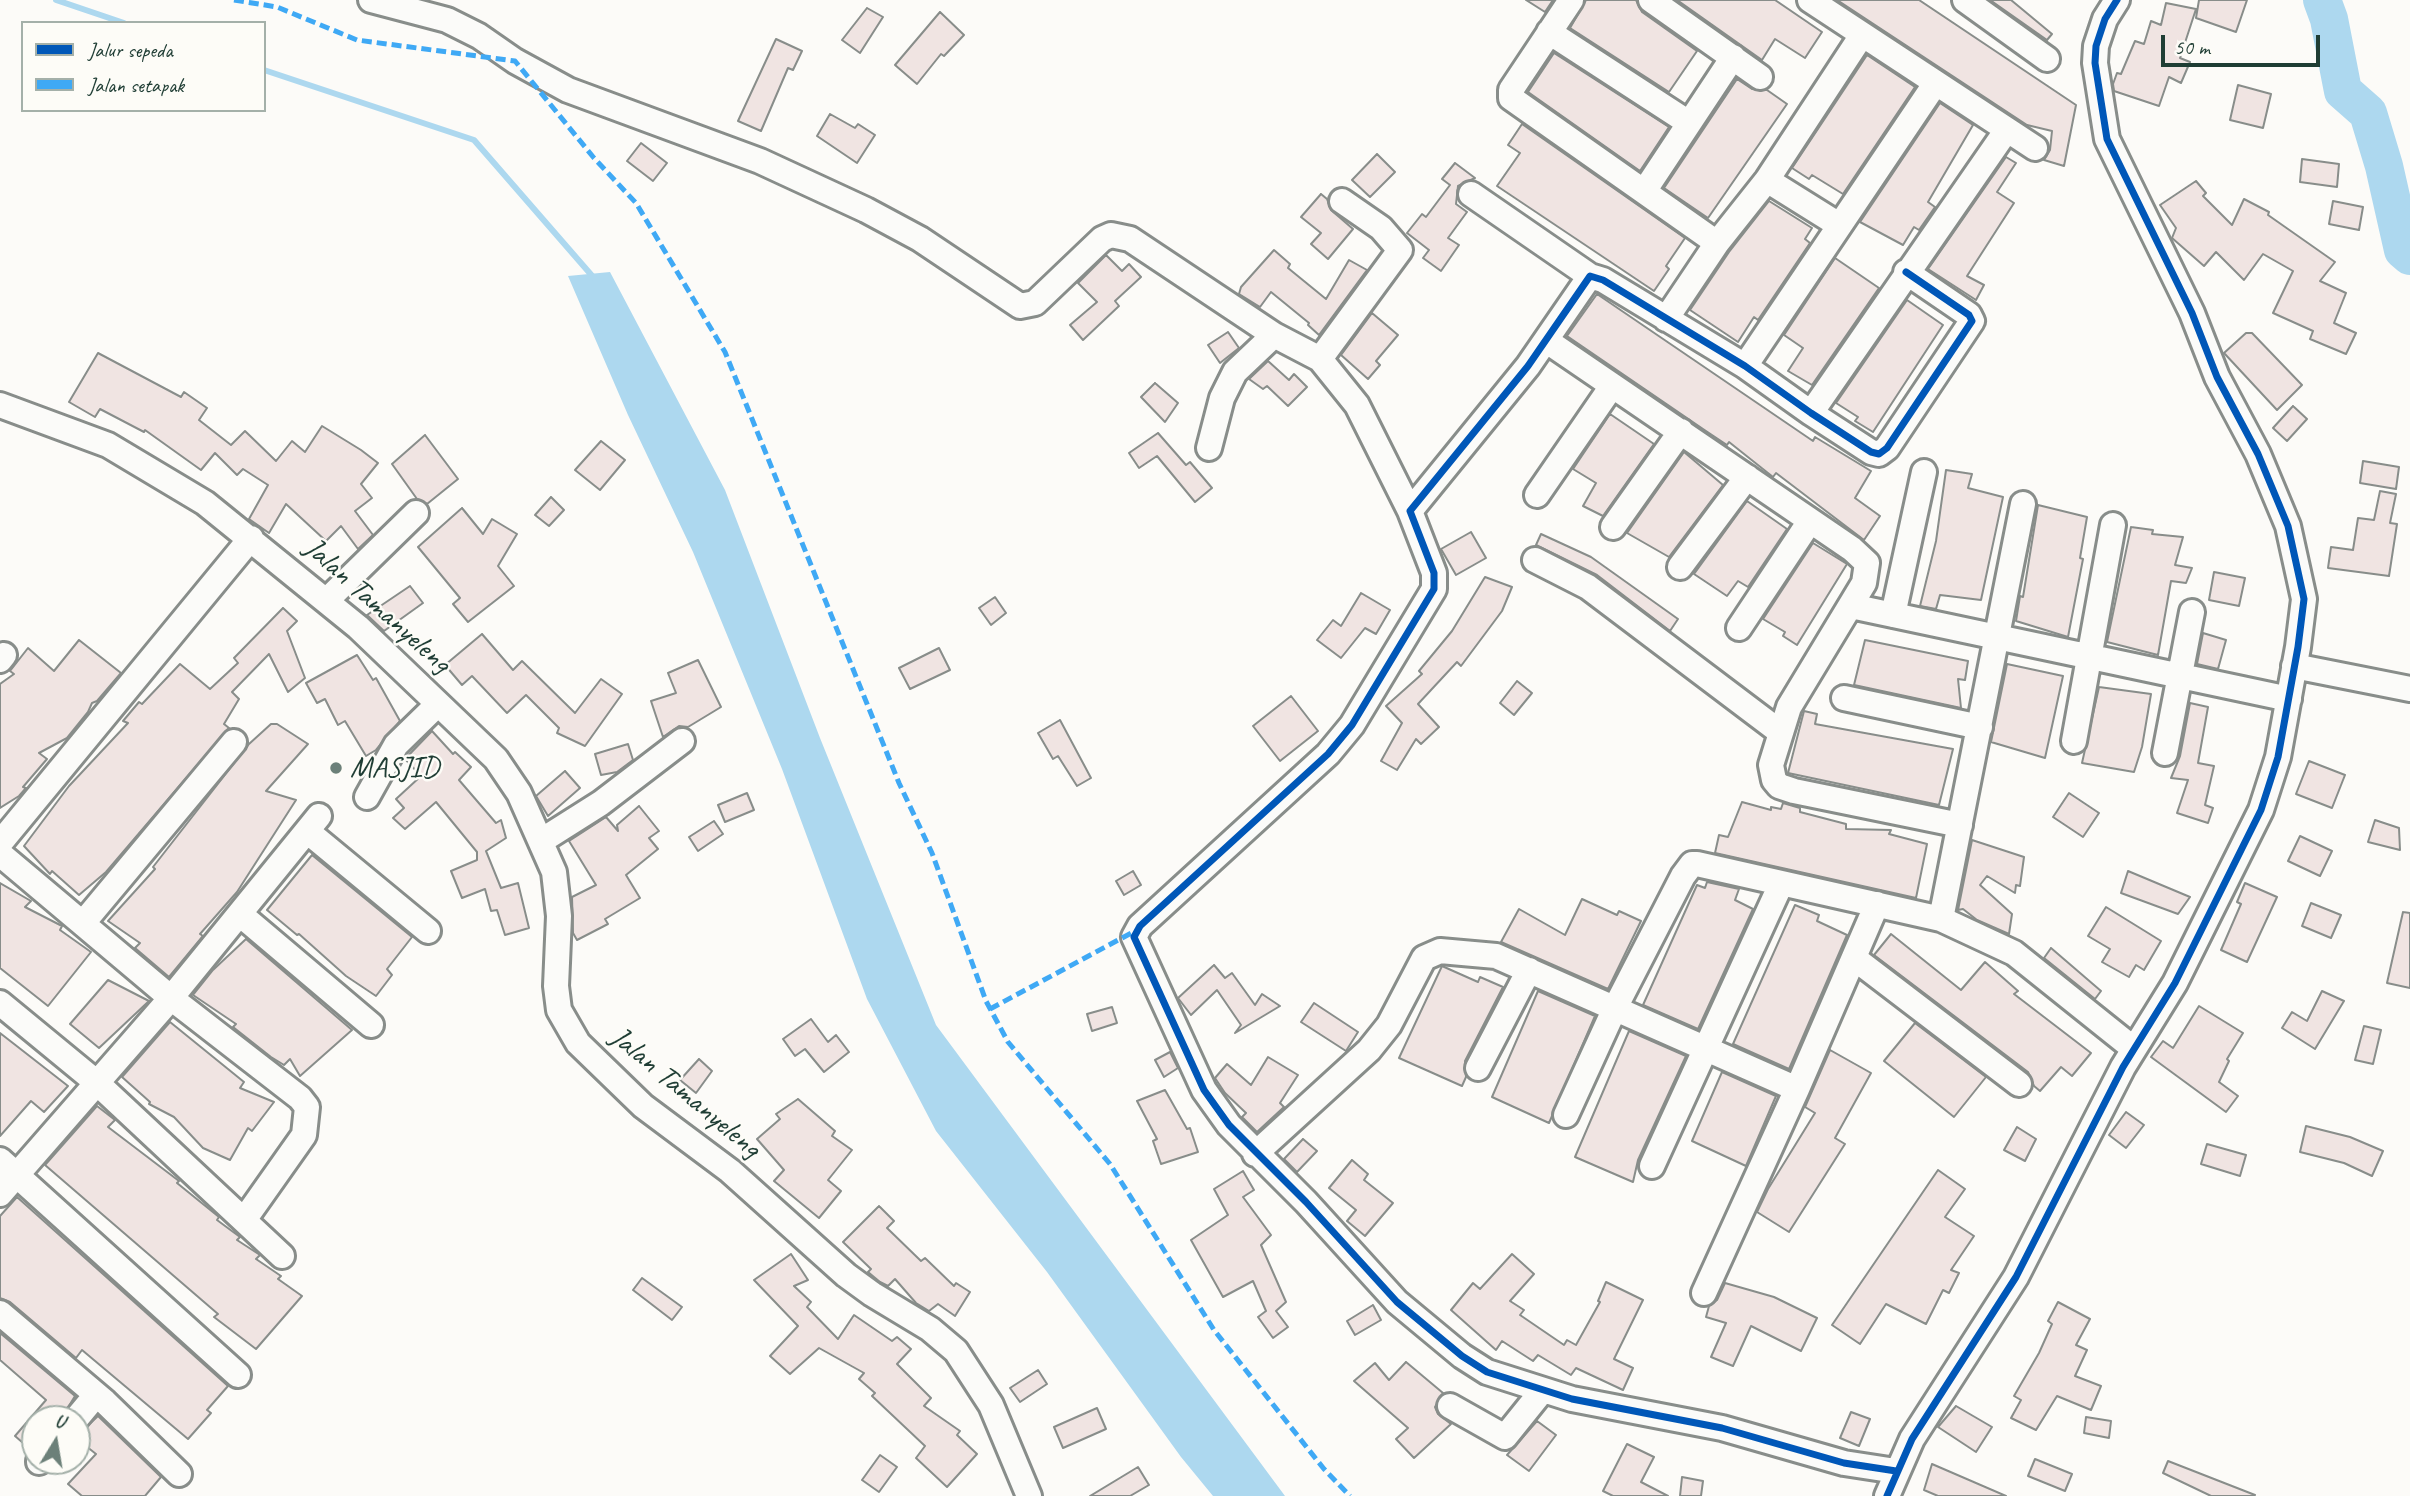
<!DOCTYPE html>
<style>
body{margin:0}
#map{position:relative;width:2410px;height:1496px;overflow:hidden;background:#fcfbf8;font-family:Caveat,sans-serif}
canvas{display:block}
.legend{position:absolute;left:21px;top:21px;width:245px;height:91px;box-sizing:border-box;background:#fdfcf7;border:2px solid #a4b0a9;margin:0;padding:9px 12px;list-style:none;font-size:21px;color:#1f3d34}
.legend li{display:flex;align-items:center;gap:14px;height:35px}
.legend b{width:35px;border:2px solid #a4b0a9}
.north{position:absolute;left:21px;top:1405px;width:70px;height:70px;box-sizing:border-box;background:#fdfcf7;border:2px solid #a4b0a9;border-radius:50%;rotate:11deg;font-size:19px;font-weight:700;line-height:28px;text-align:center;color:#1f3d34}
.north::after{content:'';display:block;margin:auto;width:24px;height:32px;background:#6c8079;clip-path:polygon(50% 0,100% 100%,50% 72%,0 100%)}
.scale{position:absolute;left:2161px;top:35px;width:159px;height:32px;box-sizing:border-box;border:4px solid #1f3d34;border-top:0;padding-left:9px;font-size:21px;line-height:24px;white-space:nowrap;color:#1f3d34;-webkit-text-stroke:5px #fdfcf7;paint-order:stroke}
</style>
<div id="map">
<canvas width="2410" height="1496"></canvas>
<ul class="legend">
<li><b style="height:9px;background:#0057b8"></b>Jalur sepeda</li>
<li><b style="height:9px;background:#3fa9f5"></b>Jalan setapak</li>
</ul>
<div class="north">U</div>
<div class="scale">50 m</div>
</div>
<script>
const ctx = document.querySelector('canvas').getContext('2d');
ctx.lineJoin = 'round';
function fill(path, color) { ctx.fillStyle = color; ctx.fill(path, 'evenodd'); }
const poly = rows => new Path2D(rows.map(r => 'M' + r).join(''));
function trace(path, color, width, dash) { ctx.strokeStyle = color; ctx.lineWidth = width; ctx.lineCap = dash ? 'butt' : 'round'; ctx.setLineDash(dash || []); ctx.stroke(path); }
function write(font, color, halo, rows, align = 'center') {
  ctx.font = font + ' Caveat,sans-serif'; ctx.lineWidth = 5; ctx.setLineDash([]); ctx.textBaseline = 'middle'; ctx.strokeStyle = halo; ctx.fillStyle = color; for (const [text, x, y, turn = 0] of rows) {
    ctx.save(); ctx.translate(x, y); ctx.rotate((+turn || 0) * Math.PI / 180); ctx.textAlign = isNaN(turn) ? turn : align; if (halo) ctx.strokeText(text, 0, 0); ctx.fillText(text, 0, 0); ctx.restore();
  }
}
fill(poly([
 [610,272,725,490,820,738,936,1025,1285,1496,1213,1496,1181,1457,1047,1272,936,1131,867,999,782,769,693,552,628,415,568,276]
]), '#add8ef');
trace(poly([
 [56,0,124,23],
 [264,70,474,140,594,278]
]), '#add8ef', 6);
trace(poly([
 [2322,0,2329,19,2343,91,2368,113,2384,166,2403,250,2410,256]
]), '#add8ef', 38);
const building = poly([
 [1526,0,1553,0,1545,12,1526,0],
 [1586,0,1636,0,1642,12,1697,51,1669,92,1570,28,1586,0],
 [1677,0,1775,0,1822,32,1805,58,1775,39,1762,60,1677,0],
 [1837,0,1919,0,2076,105,2064,166,2044,160,2050,150,2052,131,2027,125,1837,0],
 [1990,0,2011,0,2052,34,2047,40,1990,0],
 [2199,0,2247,0,2236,32,2196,18,2199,0],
 [2166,3,2196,9,2180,58,2190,62,2181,83,2169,77,2159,106,2114,91,2113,84,2117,73,2121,74,2135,41,2144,44,2151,21,2161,25,2166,3],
 [867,8,883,17,860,53,842,40,867,8],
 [940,12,964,35,944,56,941,54,917,84,895,65,940,12],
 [776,39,802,51,793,70,788,68,761,131,738,121,776,39],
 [1554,53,1669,127,1640,171,1528,92,1554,53],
 [1867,55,1915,87,1843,194,1812,175,1809,179,1792,168,1867,55],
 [1737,79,1752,89,1767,90,1787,104,1708,218,1664,188,1737,79],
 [2238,85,2271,94,2263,128,2230,120,2238,85],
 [1940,103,1973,125,1928,202,1935,207,1919,230,1914,227,1903,245,1860,222,1940,103],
 [830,114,855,128,858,124,875,135,857,163,817,136,830,114],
 [1522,124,1685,238,1666,266,1669,269,1654,291,1497,186,1520,153,1508,145,1522,124],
 [641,143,667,163,653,181,627,161,641,143],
 [1377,154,1395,172,1370,197,1352,180,1377,154],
 [2006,157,2016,163,1997,192,2014,203,1967,276,1984,285,1976,300,1928,269,2006,157],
 [2302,159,2339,164,2337,187,2300,182,2302,159],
 [1455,163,1475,178,1458,186,1456,204,1467,212,1448,238,1459,245,1441,271,1423,258,1429,250,1407,233,1422,214,1426,217,1450,185,1442,179,1455,163],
 [2196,181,2206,193,2203,196,2232,225,2244,199,2269,212,2268,215,2335,262,2320,281,2346,293,2334,323,2356,333,2346,354,2310,339,2313,331,2273,313,2293,271,2263,254,2244,280,2216,252,2204,266,2172,238,2176,228,2160,205,2196,181],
 [1321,194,1327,199,1331,210,1353,229,1328,259,1311,244,1321,233,1301,217,1321,194],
 [1769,201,1812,228,1805,239,1810,243,1758,320,1754,317,1738,342,1690,310,1729,252,1769,201],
 [2333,201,2363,207,2359,230,2329,224,2333,201],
 [1274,250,1290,264,1288,268,1326,299,1349,260,1367,270,1319,335,1308,325,1309,323,1271,292,1260,307,1239,294,1241,287,1274,250],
 [1106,255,1122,271,1129,264,1141,277,1115,301,1119,306,1083,340,1070,325,1097,302,1078,283,1106,255],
 [1835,258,1879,288,1812,385,1788,371,1803,348,1784,335,1835,258],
 [1597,294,1813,441,1815,437,1871,471,1855,498,1880,516,1864,540,1776,473,1773,477,1729,442,1727,445,1706,431,1567,336,1597,294],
 [1907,300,1943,325,1873,432,1855,421,1858,417,1836,403,1907,300],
 [1372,313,1398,335,1376,361,1380,365,1368,379,1341,355,1372,313],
 [1228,332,1239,348,1220,363,1208,345,1228,332],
 [2246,333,2252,333,2302,385,2277,410,2224,353,2246,333],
 [98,353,181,397,184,392,207,408,199,420,231,445,245,431,276,461,292,441,305,452,322,426,361,450,378,463,361,484,372,498,355,511,373,535,358,549,341,526,326,541,286,504,269,533,249,519,268,485,243,469,237,475,215,453,201,470,145,430,144,432,100,409,95,417,69,402,98,353],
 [1268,361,1289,380,1294,374,1307,387,1288,406,1267,386,1263,389,1249,379,1268,361],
 [1155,383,1178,403,1165,422,1141,397,1155,383],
 [2293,406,2307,419,2287,441,2273,428,2293,406],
 [1610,414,1654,444,1603,516,1583,506,1596,483,1573,469,1610,414],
 [1158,433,1186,465,1190,462,1212,488,1195,502,1157,456,1139,468,1129,453,1158,433],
 [425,435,458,479,427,504,417,499,392,464,425,435],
 [601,441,625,460,600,490,575,470,601,441],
 [1684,452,1723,485,1669,557,1627,533,1684,452],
 [2363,461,2399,467,2396,489,2360,483,2363,461],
 [1946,470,1972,474,1968,488,2003,497,1981,600,1940,595,1936,609,1920,606,1936,541,1946,470],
 [2380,491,2396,494,2390,523,2397,524,2389,576,2328,568,2331,547,2353,550,2358,518,2374,520,2380,491],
 [551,497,564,510,549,526,535,515,551,497],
 [1747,501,1787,529,1748,587,1738,581,1727,596,1694,574,1747,501],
 [2038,505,2087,517,2080,558,2083,559,2068,637,2016,621,2020,596,2023,597,2038,505],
 [462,508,483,534,492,519,517,534,498,566,514,586,468,622,453,604,460,598,418,547,462,508],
 [2131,527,2153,530,2152,534,2183,537,2175,565,2192,568,2186,583,2171,581,2158,655,2107,642,2131,527],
 [1471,532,1486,558,1456,575,1441,549,1471,532],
 [1541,534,1591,557,1678,619,1670,631,1597,575,1536,545,1541,534],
 [1813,543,1847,564,1797,645,1783,636,1785,632,1763,619,1813,543],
 [2214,572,2245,578,2239,606,2209,600,2214,572],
 [1485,577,1512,587,1502,611,1461,666,1457,662,1418,704,1439,727,1421,744,1416,739,1397,770,1381,761,1402,723,1386,706,1422,674,1419,671,1452,631,1485,577],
 [410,586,423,603,384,631,367,615,410,586],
 [1361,593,1390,610,1376,634,1365,628,1341,658,1317,640,1333,620,1341,626,1361,593],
 [995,597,1006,613,991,625,979,608,995,597],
 [283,608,297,621,287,631,305,678,288,692,269,654,232,692,239,699,224,724,229,728,106,872,79,895,52,871,50,874,24,846,69,786,128,723,123,721,139,702,142,704,180,664,210,689,238,663,234,658,283,608],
 [2203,633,2226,640,2218,669,2197,664,2203,633],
 [482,634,513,670,522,661,575,713,601,679,622,694,585,746,557,733,559,728,526,695,507,713,472,676,462,685,445,665,482,634],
 [79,640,121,673,97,701,92,703,88,712,67,738,39,753,47,759,23,787,26,788,19,796,0,808,0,684,14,674,10,671,28,648,54,671,79,640],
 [1865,640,1968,661,1965,680,1958,679,1961,708,1854,685,1865,640],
 [939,648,950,670,910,689,899,668,939,648],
 [357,655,373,680,376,678,400,721,376,750,366,756,345,721,338,725,325,699,317,703,306,683,357,655],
 [698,660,721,707,688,727,679,726,663,737,651,701,676,693,668,673,698,660],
 [2007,664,2063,676,2045,758,1991,742,2007,664],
 [1517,681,1532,693,1514,715,1500,703,1517,681],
 [2099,687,2151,694,2142,747,2134,772,2082,763,2099,687],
 [1291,696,1318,731,1280,761,1253,726,1291,696],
 [2190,703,2208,707,2198,763,2214,766,2205,805,2213,808,2208,823,2177,813,2188,780,2171,778,2180,756,2190,703],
 [1804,711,1817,714,1815,724,1953,749,1939,805,1788,773,1804,711],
 [1060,720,1091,778,1077,786,1058,756,1053,759,1038,733,1060,720],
 [271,724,277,724,308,744,266,791,296,800,237,892,200,934,203,936,169,977,135,948,140,943,108,921,155,869,153,867,249,744,271,724],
 [432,731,453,754,455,752,471,767,459,780,496,823,501,820,506,838,486,851,501,888,518,883,529,928,505,935,497,910,491,911,485,889,462,898,451,871,477,860,477,852,436,802,405,829,393,818,404,808,396,799,421,776,405,759,432,731],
 [628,744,633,760,617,772,601,775,595,754,628,744],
 [2309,761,2345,775,2332,808,2296,794,2309,761],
 [565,771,580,788,548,816,536,796,565,771],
 [747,793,754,810,725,822,718,805,747,793],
 [2069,793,2099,813,2083,837,2053,817,2069,793],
 [1742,802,1771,810,1771,807,1781,809,1783,803,1800,808,1800,812,1846,824,1846,829,1891,830,1889,834,1927,844,1916,898,1715,853,1719,835,1728,837,1742,802],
 [639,806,659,831,649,838,658,849,626,875,640,898,605,919,608,924,577,940,573,933,572,897,596,885,569,841,606,817,618,831,617,825,639,806],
 [2375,820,2399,828,2400,850,2368,842,2375,820],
 [714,821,723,834,698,851,689,837,714,821],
 [2300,836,2332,851,2320,876,2288,861,2300,836],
 [1972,840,2024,857,2020,886,2016,885,2015,893,1987,876,1980,885,2012,914,2009,934,1977,920,1963,909,1958,910,1972,840],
 [312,855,412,937,387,969,392,975,376,996,346,976,299,934,297,935,267,910,312,855],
 [1133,871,1141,885,1124,895,1116,881,1133,871],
 [2128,871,2190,897,2178,914,2121,893,2128,871],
 [1707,882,1739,889,1735,900,1753,909,1698,1029,1643,1005,1697,885,1705,888,1707,882],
 [0,883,31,901,25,907,62,926,60,930,91,952,48,1006,0,968,0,883],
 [2245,883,2277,897,2247,962,2221,950,2241,904,2237,902,2245,883],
 [1582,899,1617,915,1619,911,1641,921,1608,989,1501,942,1519,909,1565,935,1582,899],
 [2311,903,2341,915,2331,938,2302,926,2311,903],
 [1795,905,1819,915,1817,921,1847,935,1789,1069,1733,1044,1795,905],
 [2106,907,2161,941,2144,970,2136,965,2129,977,2102,962,2110,949,2088,936,2106,907],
 [2403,912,2410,913,2410,988,2387,983,2403,912],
 [1891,934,1961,990,1985,962,2018,991,2014,994,2091,1053,2072,1076,2061,1067,2040,1091,2034,1086,2028,1072,1874,955,1891,934],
 [246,939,352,1030,300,1076,290,1059,284,1065,271,1057,233,1027,236,1024,193,995,213,970,246,939],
 [2051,948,2101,991,2095,999,2044,958,2051,948],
 [1214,965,1225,978,1232,973,1255,1005,1262,994,1280,1006,1235,1033,1241,1025,1217,990,1191,1015,1178,998,1214,965],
 [1442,966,1478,982,1480,977,1503,987,1465,1061,1466,1077,1462,1086,1399,1058,1442,966],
 [108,980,149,1001,99,1048,70,1024,108,980],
 [1538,991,1595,1016,1549,1123,1492,1097,1538,991],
 [2322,991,2344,1001,2315,1049,2282,1028,2292,1012,2307,1021,2322,991],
 [1314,1003,1358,1032,1346,1051,1301,1022,1314,1003],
 [2199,1006,2243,1033,2227,1059,2229,1061,2219,1082,2238,1096,2226,1112,2151,1057,2163,1041,2173,1048,2199,1006],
 [1112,1007,1117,1023,1092,1031,1087,1014,1112,1007],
 [811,1019,828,1042,836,1035,849,1052,824,1072,805,1049,795,1056,783,1039,811,1019],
 [170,1022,244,1082,240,1088,274,1102,252,1131,248,1128,230,1160,203,1148,174,1117,149,1104,150,1102,122,1077,170,1022],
 [1915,1023,1986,1077,1954,1117,1884,1061,1915,1023],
 [2364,1026,2381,1030,2373,1064,2355,1060,2364,1026],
 [1629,1031,1686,1056,1638,1160,1633,1182,1575,1157,1629,1031],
 [0,1033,68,1086,44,1112,31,1101,0,1136,0,1033],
 [1830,1050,1871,1073,1835,1138,1845,1144,1789,1232,1757,1212,1768,1189,1815,1113,1805,1107,1830,1050],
 [1170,1052,1178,1068,1164,1077,1155,1060,1170,1052],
 [1268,1057,1298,1075,1280,1103,1284,1107,1257,1132,1242,1117,1246,1113,1225,1093,1215,1078,1227,1064,1251,1085,1268,1057],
 [699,1059,712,1071,696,1093,680,1080,699,1059],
 [1722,1072,1776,1096,1746,1166,1692,1141,1722,1072],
 [1165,1090,1187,1129,1190,1128,1198,1152,1161,1164,1153,1141,1157,1139,1137,1101,1165,1090],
 [798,1099,835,1131,832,1136,852,1150,828,1180,841,1191,819,1218,774,1181,784,1170,757,1139,780,1119,776,1114,798,1099],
 [97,1106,115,1120,108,1127,179,1181,177,1183,219,1217,217,1220,240,1237,237,1240,260,1255,256,1259,281,1276,278,1279,302,1296,256,1349,214,1317,218,1314,45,1165,97,1106],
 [2126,1112,2144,1125,2126,1148,2109,1135,2126,1112],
 [2306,1126,2350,1137,2383,1151,2372,1176,2344,1163,2300,1152,2306,1126],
 [2017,1127,2036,1139,2025,1161,2004,1150,2017,1127],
 [1303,1139,1317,1151,1297,1172,1284,1159,1303,1139],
 [2207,1144,2246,1155,2240,1176,2201,1164,2207,1144],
 [1352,1160,1368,1174,1364,1180,1393,1203,1365,1236,1347,1221,1356,1210,1329,1188,1352,1160],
 [1938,1170,1965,1189,1945,1217,1974,1236,1951,1270,1959,1273,1949,1293,1943,1290,1926,1324,1886,1304,1860,1344,1832,1325,1938,1170],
 [1243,1171,1254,1190,1243,1197,1271,1235,1261,1245,1286,1302,1276,1311,1288,1327,1273,1338,1258,1317,1266,1311,1253,1281,1223,1297,1191,1240,1228,1215,1214,1189,1243,1171],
 [17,1197,228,1386,207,1410,211,1413,188,1439,82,1350,76,1358,10,1302,0,1298,0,1216,17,1197],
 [879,1206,894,1221,887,1228,921,1261,925,1258,954,1286,956,1283,970,1292,955,1316,938,1304,929,1311,916,1303,895,1279,888,1286,880,1282,868,1272,871,1269,843,1242,879,1206],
 [791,1254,808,1280,794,1286,811,1302,807,1307,838,1339,854,1315,892,1341,897,1337,911,1349,897,1364,931,1398,924,1406,960,1431,957,1435,977,1454,947,1487,916,1458,925,1446,872,1396,875,1393,859,1379,864,1373,819,1348,790,1374,770,1356,798,1326,754,1280,791,1254],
 [1512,1254,1534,1274,1510,1301,1524,1310,1520,1315,1564,1345,1567,1340,1576,1345,1600,1302,1598,1301,1606,1282,1643,1300,1614,1359,1633,1368,1623,1390,1576,1368,1571,1375,1538,1355,1533,1361,1502,1341,1496,1350,1451,1310,1473,1283,1480,1289,1512,1254],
 [642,1278,682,1307,672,1320,633,1290,642,1278],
 [1725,1283,1774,1297,1817,1318,1801,1351,1751,1326,1733,1366,1711,1357,1726,1323,1706,1317,1709,1306,1717,1300,1725,1283],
 [2058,1302,2090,1319,2076,1345,2087,1350,2075,1376,2101,1386,2091,1410,2057,1396,2036,1430,2011,1418,2021,1400,2014,1396,2039,1353,2052,1324,2048,1321,2058,1302],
 [1373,1305,1381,1320,1355,1335,1347,1321,1373,1305],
 [0,1333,75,1396,61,1419,35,1419,35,1447,30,1449,15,1436,46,1400,0,1360,0,1333],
 [1406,1362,1443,1393,1435,1407,1438,1414,1451,1424,1414,1458,1396,1439,1408,1428,1354,1381,1375,1363,1389,1380,1406,1362],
 [1038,1370,1047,1384,1020,1402,1010,1388,1038,1370],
 [1956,1406,1992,1427,1976,1452,1938,1427,1956,1406],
 [1097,1408,1106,1429,1063,1448,1054,1427,1097,1408],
 [1851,1412,1870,1419,1859,1446,1840,1438,1851,1412],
 [98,1416,161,1477,145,1496,82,1496,68,1484,96,1454,81,1442,85,1437,80,1433,98,1416],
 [2086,1417,2111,1421,2109,1438,2084,1433,2086,1417],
 [1537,1421,1556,1435,1529,1471,1507,1455,1537,1421],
 [1627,1444,1654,1457,1641,1482,1668,1496,1613,1496,1603,1491,1627,1444],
 [880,1455,897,1467,879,1492,862,1480,880,1455],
 [2035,1459,2072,1474,2065,1491,2028,1476,2035,1459],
 [2168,1461,2255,1495,2254,1496,2211,1496,2163,1473,2168,1461],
 [1932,1464,2006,1496,1938,1496,1924,1490,1932,1464],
 [1138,1467,1149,1485,1130,1496,1090,1496,1138,1467],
 [1682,1477,1703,1481,1701,1496,1680,1496,1682,1477]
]);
fill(building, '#f0e4e2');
trace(building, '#888d8a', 2);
const street = poly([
 [371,0,447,20,479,36,515,61,568,90,760,161,866,210,920,239,1020,306,1035,303,1102,239,1111,235,1130,239,1274,335,1235,372,1222,398,1209,448],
 [1571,0,1511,90,1511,98,1717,243],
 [1651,0,1760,77],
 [1810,0,2035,148],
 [1965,0,2047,59],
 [1549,32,1689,123],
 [1767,180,1839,225],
 [1645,190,1733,57],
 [1471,194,1590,276],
 [1666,319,1717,243,1767,180,1862,35],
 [1274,335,1320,359,1357,405,1410,511],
 [1547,341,1852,549,1867,563,1864,583,1789,707,1771,765,1774,780,1779,786,1794,791,1960,825],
 [1320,359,1400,250,1381,228,1342,201],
 [1745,366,1935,84],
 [0,405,108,445,205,503,358,627,496,759,519,793,554,872,559,916,556,986,559,1010,578,1043,643,1106,730,1171,846,1275,872,1294,930,1329,956,1351,991,1405,1029,1496],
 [1811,413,2006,131],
 [1537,495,1612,386],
 [1613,527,1681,431],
 [1535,560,1588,587,1780,732],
 [1680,567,1747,477],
 [327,600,416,513],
 [1851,606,2289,699],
 [1893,615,1924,472],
 [1739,628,1810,521],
 [0,660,4,655],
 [2294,666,2410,689],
 [1844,698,1980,727],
 [2074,741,2113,525],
 [2165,753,2192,612],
 [367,797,396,745,438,704],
 [307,831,428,931],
 [541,841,601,803,682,741],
 [0,843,251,538],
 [0,854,171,998,300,1098,307,1107,304,1135,244,1220],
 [241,915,371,1025],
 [1941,919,2023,504],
 [83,923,234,742],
 [1854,958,2019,1084],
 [0,1003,96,1082,282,1256],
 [1478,1068,1529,970],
 [1566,1115,1615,1008,1683,876,1692,864,1697,864,1941,919,2014,953,2134,1049],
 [1255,1154,1369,1050,1389,1025,1424,958,1440,951,1496,956,1797,1089,1877,904],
 [0,1160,238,1375],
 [1652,1166,1781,884],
 [0,1194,171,998,319,816],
 [1704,1293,1797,1089],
 [0,1313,105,1402,179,1474],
 [1450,1406,1505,1437,1542,1391],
 [76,1419,96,1395],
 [39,1462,39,1461],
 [1896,1471,1844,1463,1722,1428,1572,1399,1487,1372,1462,1356,1397,1302,1306,1202,1229,1125,1204,1090,1134,937,1140,926,1328,754,1352,725,1434,589,1434,573,1410,511,1528,366,1590,276,1603,280,1745,366,1811,413,1871,452,1879,454,1887,448,1972,321,1969,315,1906,272],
 [1887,1496,1912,1439,2016,1277,2123,1067,2175,983,2261,810,2278,757,2298,647,2304,599,2288,526,2258,454,2217,377,2192,313,2107,139,2095,63,2096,46,2105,19,2117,0]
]);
trace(street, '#888d8a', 30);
trace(street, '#fbfbf9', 24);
trace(poly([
 [234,0,277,7,357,40,515,61,594,158,636,203,725,352,899,783,932,853,986,1001,1008,1042,1110,1164,1214,1330,1324,1469,1350,1496],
 [990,1009,1135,931]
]), '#3fa9f5', 5, [10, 5]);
trace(poly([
 [1896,1471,1844,1463,1722,1428,1572,1399,1487,1372,1462,1356,1397,1302,1306,1202,1229,1125,1204,1090,1134,937,1140,926,1328,754,1352,725,1434,589,1434,573,1410,511,1528,366,1590,276,1603,280,1745,366,1811,413,1871,452,1879,454,1887,448,1972,321,1969,315,1906,272],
 [1887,1496,1912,1439,2016,1277,2123,1067,2175,983,2261,810,2278,757,2298,647,2304,599,2288,526,2258,454,2217,377,2192,313,2107,139,2095,63,2096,46,2105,19,2117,0]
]), '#0057b8', 7);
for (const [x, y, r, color] of [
 [336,768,7,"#6c8079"]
]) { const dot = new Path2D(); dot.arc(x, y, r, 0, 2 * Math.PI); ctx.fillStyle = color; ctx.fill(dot); trace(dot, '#fdfcf7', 2.5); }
write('30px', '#1f3d34', '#fdfcf7', [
 ["Jalan Tamanyeleng",377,606,42],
 ["Jalan Tamanyeleng",685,1093,40]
]);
write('30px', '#1f3d34', '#fdfcf7', [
 ["MASJID",350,768]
], 'left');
</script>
